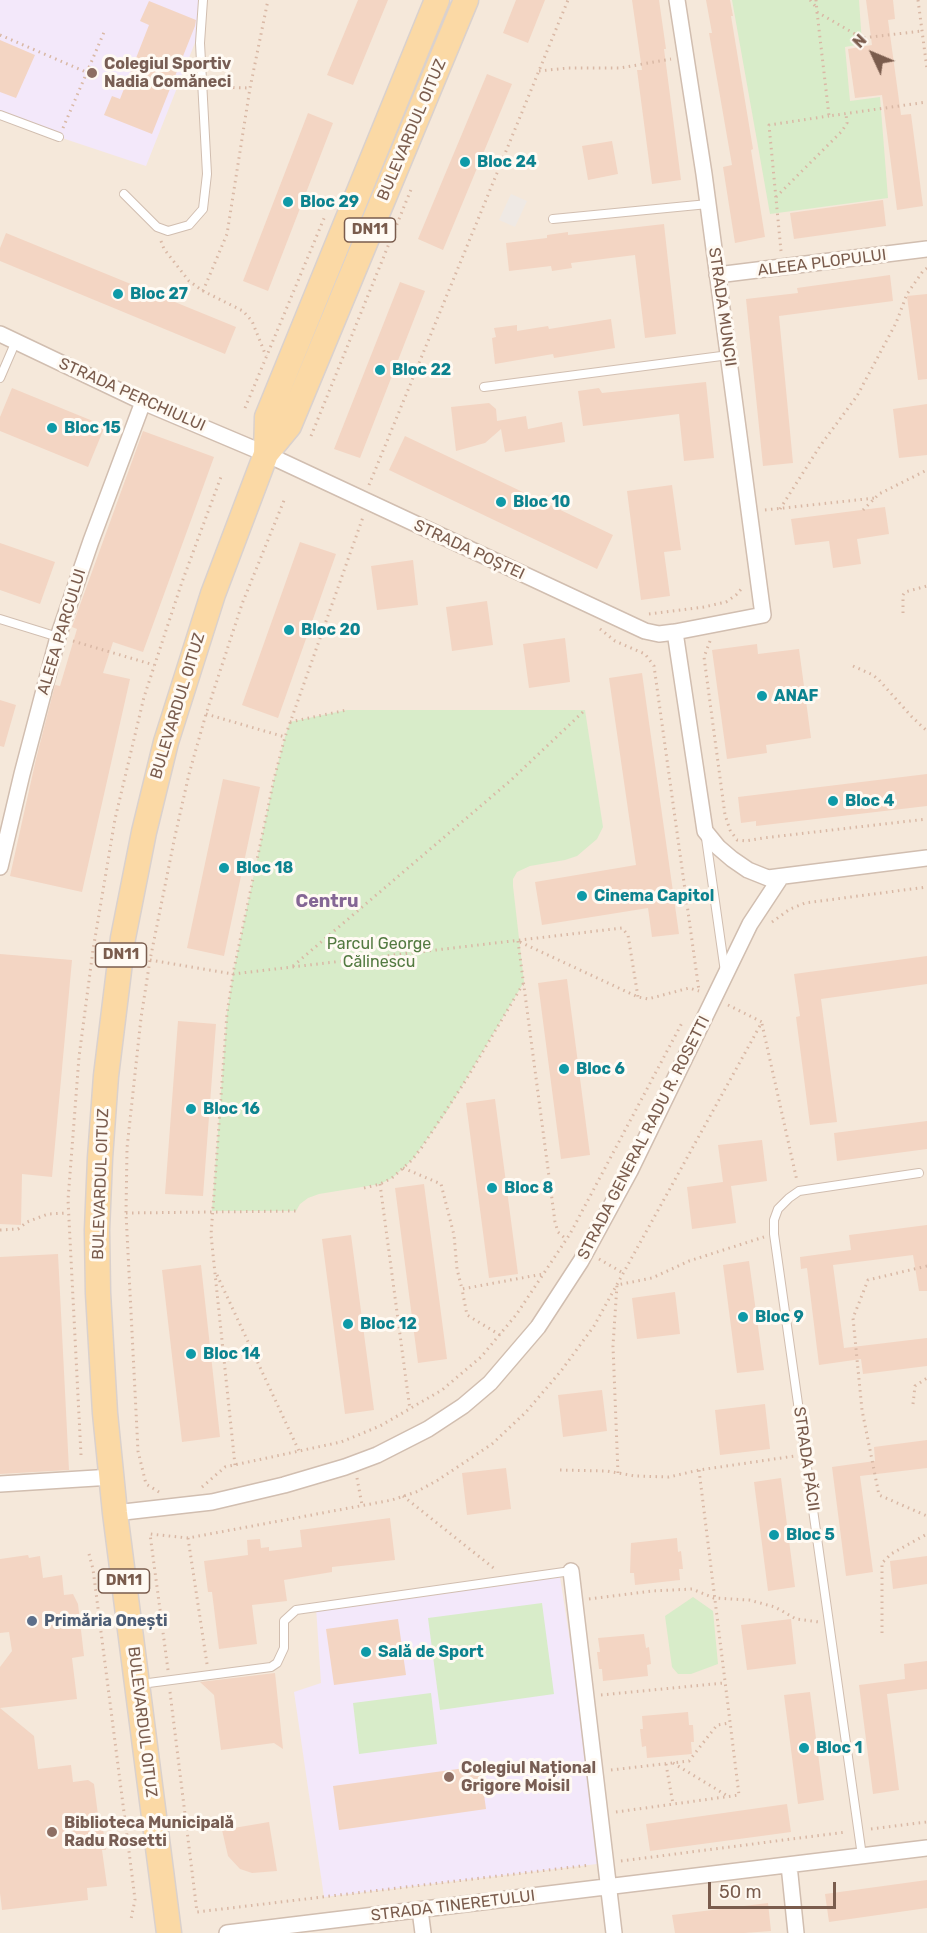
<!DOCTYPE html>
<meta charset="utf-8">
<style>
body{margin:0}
#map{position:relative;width:927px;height:1933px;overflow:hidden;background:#fdf6ec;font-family:Rubik,sans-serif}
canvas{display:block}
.north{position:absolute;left:843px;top:24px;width:60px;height:60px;-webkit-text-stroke:4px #fffaf3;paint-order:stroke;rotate:314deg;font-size:16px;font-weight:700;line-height:24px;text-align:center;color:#7a5c4d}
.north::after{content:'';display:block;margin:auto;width:21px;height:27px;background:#7a5c4d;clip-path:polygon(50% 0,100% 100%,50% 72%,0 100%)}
.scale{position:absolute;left:708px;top:1882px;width:128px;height:27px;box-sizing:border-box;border:3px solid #7a5c4d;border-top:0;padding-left:8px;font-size:18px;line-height:21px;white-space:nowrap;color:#7a5c4d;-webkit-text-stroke:4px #fffaf3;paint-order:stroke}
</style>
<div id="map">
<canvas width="927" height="1933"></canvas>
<div class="north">N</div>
<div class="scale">50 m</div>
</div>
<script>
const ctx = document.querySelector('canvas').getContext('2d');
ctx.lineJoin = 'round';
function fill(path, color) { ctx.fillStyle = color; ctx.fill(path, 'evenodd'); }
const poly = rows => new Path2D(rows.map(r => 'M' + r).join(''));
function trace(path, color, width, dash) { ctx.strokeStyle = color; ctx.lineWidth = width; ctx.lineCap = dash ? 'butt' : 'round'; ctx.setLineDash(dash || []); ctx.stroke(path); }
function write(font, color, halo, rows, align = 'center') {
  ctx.font = font + ' Rubik,sans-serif'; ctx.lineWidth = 6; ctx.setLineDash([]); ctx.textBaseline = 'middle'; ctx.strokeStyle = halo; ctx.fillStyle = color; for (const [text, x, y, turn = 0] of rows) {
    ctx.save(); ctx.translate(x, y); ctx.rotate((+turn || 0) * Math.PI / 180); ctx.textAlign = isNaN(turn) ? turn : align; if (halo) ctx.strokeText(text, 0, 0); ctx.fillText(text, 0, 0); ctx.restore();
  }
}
fill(poly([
 [0,0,927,0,927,1933,0,1933]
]), '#f5e8da');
fill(poly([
 [511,194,527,201,515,227,499,220]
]), '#efe9e4');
fill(poly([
 [0,0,203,0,200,30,146,166,59,137,0,115],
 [560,1577,605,1863,324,1897,294,1692,321,1683,316,1607]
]), '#f3e8fa');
fill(poly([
 [732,0,859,0,862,44,845,47,850,101,880,97,888,198,770,214],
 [347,710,585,710,603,827,597,839,577,856,565,860,530,866,517,872,513,879,513,886,524,982,447,1111,412,1160,392,1178,380,1184,319,1194,308,1198,300,1204,296,1211,212,1211,227,1013,233,974,274,779,285,737,290,722],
 [693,1597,713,1611,718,1664,691,1674,678,1674,672,1667,665,1616],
 [542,1603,554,1694,440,1710,428,1618],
 [431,1693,437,1744,359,1754,353,1703]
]), '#d8ecc9');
fill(poly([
 [358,0,388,0,353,85,327,75],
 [516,0,545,0,528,43,503,33],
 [632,0,659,0,666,49,664,49,681,180,652,184,637,70,642,70],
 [706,0,730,0,733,16,731,16,753,149,751,150,765,237,735,243,723,167,732,165,709,33,712,33],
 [866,0,893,0,895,19,888,20,901,115,911,114,923,206,897,210,882,95,855,98,848,49,872,45],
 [149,1,196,20,195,26,152,134,104,115,112,96,120,99,149,25,140,21],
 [0,40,35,55,16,98,0,92],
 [487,74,512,84,443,250,418,239],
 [308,113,333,123,268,291,243,281],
 [612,141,618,174,588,180,582,146],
 [883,200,886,226,794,239,790,213],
 [664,224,676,334,645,338,635,255,571,263,572,268,552,271,551,266,509,271,506,243,547,238,547,235,568,232,568,235],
 [6,233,236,327,225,354,0,261,0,248],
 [890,275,893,301,779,316,793,463,763,466,746,299,798,293,797,288],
 [400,282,425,291,360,458,334,449],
 [927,294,927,379,918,380,907,296],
 [611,319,615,348,554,358,553,354,495,364,492,338,496,337,494,328,517,325,517,331,548,326,549,329],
 [706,382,714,458,684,461,679,414,583,426,578,391,599,388,602,393],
 [12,388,105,426,88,467,0,431,0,417],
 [489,403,496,409,497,421,526,416,528,429,562,422,565,442,505,452,501,429,485,443,456,451,451,407],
 [927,404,927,455,899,458,893,409],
 [143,431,214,457,143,652,113,642,103,673,130,679,82,892,10,876,36,759,55,685,60,686,77,629,72,627],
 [405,436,613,535,597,569,389,470],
 [672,485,681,550,664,552,670,596,641,600,627,491],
 [885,507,889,534,857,539,861,564,833,568,829,541,795,545,791,519],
 [300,542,336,554,278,718,242,705],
 [0,543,55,562,40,604,0,590],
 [413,560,418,605,377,610,371,566],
 [487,601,493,645,452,651,446,607],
 [565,638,570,682,529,688,523,644],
 [757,644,758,654,799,649,811,738,766,745,767,753,727,759,712,650],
 [642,673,679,934,652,937,648,908,542,925,535,882,636,865,609,678],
 [0,700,16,705,4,747,0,746],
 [927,774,927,806,756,826,756,821,741,823,738,797],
 [223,779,260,787,224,956,187,948],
 [0,954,72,960,52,1177,22,1174,21,1225,0,1224],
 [927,956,927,984,821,999,837,1122,810,1125,796,1017,800,1016,794,974],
 [567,979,590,1155,561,1159,538,983],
 [178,1021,216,1024,203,1196,165,1194],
 [495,1099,518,1274,489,1278,466,1103],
 [927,1121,927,1149,837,1161,834,1133],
 [762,1140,767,1181,731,1186,736,1223,692,1229,687,1187,723,1182,718,1145],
 [424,1184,447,1359,418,1363,395,1188],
 [927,1225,927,1291,919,1291,913,1255,833,1265,844,1348,927,1338,927,1366,863,1374,861,1359,819,1365,807,1268,801,1269,800,1257,851,1250,849,1235],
 [351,1235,374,1410,345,1414,322,1239],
 [58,1254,69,1470,0,1474,0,1257],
 [749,1261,764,1370,737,1373,723,1265],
 [201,1265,220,1437,182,1442,162,1270],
 [675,1292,680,1334,637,1339,632,1298],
 [602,1390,607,1431,563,1437,558,1395],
 [765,1404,770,1449,720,1455,715,1410],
 [927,1440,927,1468,860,1476,873,1572,846,1576,832,1467,875,1461,874,1447],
 [506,1468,511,1509,467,1515,462,1473],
 [781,1478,795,1587,768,1591,754,1482],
 [390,1518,395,1560,332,1567,332,1572,284,1580,287,1601,252,1605,257,1644,219,1649,212,1592,208,1592,204,1561,248,1555,247,1540,260,1539,261,1548,269,1547,269,1551,302,1547,300,1530],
 [677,1538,678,1552,681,1551,683,1569,679,1569,680,1580,635,1585,634,1573,630,1573,631,1543],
 [28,1555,29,1558,40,1556,43,1578,62,1575,64,1595,73,1594,78,1604,84,1656,72,1658,77,1699,0,1708,0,1667,12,1651,9,1632,0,1633,0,1559],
 [927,1556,927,1584,893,1589,890,1561],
 [398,1619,406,1675,334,1685,326,1629],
 [791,1619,796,1664,747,1670,741,1625],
 [644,1634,646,1648,649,1647,651,1664,647,1665,648,1676,603,1681,602,1669,599,1669,597,1652,600,1652,598,1638],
 [927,1661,927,1689,887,1694,899,1790,873,1794,859,1685,905,1679,904,1664],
 [275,1673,283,1749,274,1743,221,1750,214,1695,200,1682],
 [810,1692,824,1800,798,1804,784,1695],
 [0,1708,34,1736,38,1769,71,1765,73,1782,88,1780,94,1784,98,1815,101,1815,106,1850,102,1850,107,1886,87,1888,88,1900,2,1910,0,1893],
 [688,1712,689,1725,693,1725,694,1742,691,1742,692,1754,647,1758,646,1746,642,1747,640,1729,643,1729,642,1716],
 [480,1766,486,1809,339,1830,333,1786],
 [787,1804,791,1832,650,1851,646,1824],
 [269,1822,277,1871,252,1873,240,1869,228,1856,222,1830],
 [927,1880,927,1908,829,1922,825,1894],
 [768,1903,771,1931,744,1933,675,1933,672,1915]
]), '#f3d5c3');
const service = poly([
 [0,115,59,137],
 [124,194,157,227,168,231,189,225,203,209,207,174,200,43,203,0],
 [553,219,708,204],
 [0,378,16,341],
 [484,387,729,355],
 [0,619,58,637],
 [706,838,725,972],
 [141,1684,271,1667,277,1663,284,1648,284,1621,296,1610,571,1571],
 [862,1856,774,1234,774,1220,778,1209,789,1198,799,1191,919,1173]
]);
const minor = poly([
 [717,275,927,249],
 [0,334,143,402,266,454,645,631,659,634,675,632,763,615,704,174,677,0],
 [675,632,705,831,718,847,732,859,748,870,768,878,927,858],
 [0,867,22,774,58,637,91,541,143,402],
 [0,1484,112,1477],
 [115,1513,212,1502,284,1485,345,1467,377,1455,428,1429,463,1406,490,1383,538,1327,581,1261,630,1171,750,924,781,877],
 [571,1571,614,1933],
 [789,1865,796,1933],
 [420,1910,423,1933],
 [227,1933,927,1848]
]);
const primary = poly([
 [266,454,289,426,466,0],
 [169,1933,115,1513,105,1413,98,1293,97,1230,100,1158,106,1076,123,938,144,832,166,742,213,594,266,454,267,417,437,0]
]);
trace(service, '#d1beb0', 10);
trace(minor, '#d1beb0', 18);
trace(primary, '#dad1cd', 27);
trace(poly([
 [810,0,816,7],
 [816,0,817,12,862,38,922,31],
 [918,0,927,69],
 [817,12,829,116,927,102],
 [0,35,86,72],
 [539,71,568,68,620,68,671,59],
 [215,87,250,88],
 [63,128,105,30],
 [776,197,842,131,847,123,846,114],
 [161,241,164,249,189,281,203,291,243,311,252,321,266,356],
 [781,251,769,125,829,116],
 [203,291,227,234,250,88,268,0],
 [245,408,325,216],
 [311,436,412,187],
 [369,485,568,0],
 [780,509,820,446,857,396,896,323,907,294,923,271,927,268],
 [765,510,875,498],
 [863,510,879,494,927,470],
 [903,613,903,595,905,592,927,586],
 [649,614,704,607,726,602,736,595,743,587],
 [600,629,615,641,645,654,654,666,699,991],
 [73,641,154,665],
 [710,641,704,657,725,815,730,830,737,840,746,841,763,838,927,819],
 [853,666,873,675,879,680,912,717,927,731],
 [206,714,285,737],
 [290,722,347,710],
 [772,922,790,909,805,903,927,887],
 [518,941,555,1222,558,1232,566,1239],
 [520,942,638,997,648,999,689,988,699,991],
 [150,960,233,974,622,928,628,935,638,997],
 [293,966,510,781,585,710],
 [728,1005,762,1022],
 [762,1024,797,1181],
 [403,1168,441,1184,454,1235,457,1269,462,1289],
 [380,1184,410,1410],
 [364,1188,380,1184,392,1178,412,1160,422,1147,466,1080,523,984],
 [126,1213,296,1211],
 [0,1230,18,1229,27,1222,48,1214,68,1213],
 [599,1259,623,1273],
 [927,1266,868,1280,853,1318,862,1410,879,1495,927,1516],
 [217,1275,299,1451],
 [500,1335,467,1315,462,1289,543,1274],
 [913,1404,915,1386,927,1378],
 [81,1455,68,1200,79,1057,93,950,115,819,144,697,182,582,222,474],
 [235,1465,211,1235,227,1013,234,969,274,779,285,737,363,517],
 [560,1470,607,1471,635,1476,669,1477,699,1470,795,1456],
 [618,1473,613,1346,617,1285,652,1278,689,1261,764,1237],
 [357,1478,362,1505],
 [202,1487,225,1467,341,1442,380,1426,442,1390,481,1357,516,1315,570,1234,683,1021],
 [159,1492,146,1484,138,1451,126,1213,127,1148,141,1018,150,960,175,836,189,774,206,714,242,604,285,498],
 [403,1496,496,1570],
 [188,1538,207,1664],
 [89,1554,93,1569,134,1891,135,1900,131,1919],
 [589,1599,652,1591,692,1589,714,1598,749,1600,775,1607,796,1619,819,1622],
 [882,1633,882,1563,891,1554,927,1534],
 [168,1670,150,1534,188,1538,392,1500,416,1492,438,1480,492,1444,526,1412,561,1371,594,1326,762,1022],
 [170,1692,197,1912,590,1865],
 [601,1695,724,1683],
 [673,1763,726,1795],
 [666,1764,673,1804],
 [611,1770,689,1761,717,1725,729,1723],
 [616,1812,739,1795,699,1470],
 [871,1829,927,1822],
 [621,1861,846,1832]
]), '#d9b8a5', 3, [1.5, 4.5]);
trace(service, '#fff', 8);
trace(minor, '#fff', 15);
trace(primary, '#fbd9a5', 24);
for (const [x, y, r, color] of [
 [92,73,6,"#8d6e63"],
 [465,162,6,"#0f9aa8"],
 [288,202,6,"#0f9aa8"],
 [118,294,6,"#0f9aa8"],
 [380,370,6,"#0f9aa8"],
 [52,428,6,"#0f9aa8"],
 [501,502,6,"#0f9aa8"],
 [289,630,6,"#0f9aa8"],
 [762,696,6,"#0f9aa8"],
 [833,801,6,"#0f9aa8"],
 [224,868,6,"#0f9aa8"],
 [582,896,6,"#0f9aa8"],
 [564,1069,6,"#0f9aa8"],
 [191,1109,6,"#0f9aa8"],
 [492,1188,6,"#0f9aa8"],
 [743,1317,6,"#0f9aa8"],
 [348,1324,6,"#0f9aa8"],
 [191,1354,6,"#0f9aa8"],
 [774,1535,6,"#0f9aa8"],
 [32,1621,6,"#5c6f8a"],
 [366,1652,6,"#0f9aa8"],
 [804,1748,6,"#0f9aa8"],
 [449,1777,6,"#8d6e63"],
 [52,1832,6,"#8d6e63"]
]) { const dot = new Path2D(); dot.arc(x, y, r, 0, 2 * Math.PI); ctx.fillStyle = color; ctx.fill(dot); trace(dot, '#fffaf3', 2); }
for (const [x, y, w] of [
 [370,230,51],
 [121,955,51],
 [124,1581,51]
]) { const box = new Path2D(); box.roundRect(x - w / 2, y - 12, w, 24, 4.5); ctx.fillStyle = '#fffaf3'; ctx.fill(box); trace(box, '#7a5c4d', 1.5); }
write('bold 15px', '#7a5c4d', null, [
 ["DN11",370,230],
 ["DN11",121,955],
 ["DN11",124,1581]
]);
write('bold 16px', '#785e54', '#fffaf3', [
 ["Colegiul Sportiv",104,64],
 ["Nadia Comăneci",104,82],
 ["Colegiul Național",461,1768],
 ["Grigore Moisil",461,1786],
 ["Biblioteca Municipală",64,1823],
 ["Radu Rosetti",64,1841]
], 'left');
write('16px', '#7a5c4d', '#fffaf3', [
 ["BULEVARDUL OITUZ",412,130,-67],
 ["ALEEA PLOPULUI",822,263,-7],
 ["STRADA MUNCII",722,307,82],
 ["STRADA PERCHIULUI",132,395,24],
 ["STRADA POȘTEI",469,550,25],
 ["ALEEA PARCULUI",62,632,-73],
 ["BULEVARDUL OITUZ",178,706,-73],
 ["STRADA GENERAL RADU R. ROSETTI",644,1138,-63],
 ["BULEVARDUL OITUZ",101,1184,-88],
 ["STRADA PĂCII",806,1459,82],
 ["BULEVARDUL OITUZ",142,1722,83],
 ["STRADA TINERETULUI",453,1906,-7]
]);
write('bold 16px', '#0d838f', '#fffaf3', [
 ["Bloc 24",477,162],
 ["Bloc 29",300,202],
 ["Bloc 27",130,294],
 ["Bloc 22",392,370],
 ["Bloc 15",64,428],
 ["Bloc 10",513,502],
 ["Bloc 20",301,630],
 ["ANAF",774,696],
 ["Bloc 4",845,801],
 ["Bloc 18",236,868],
 ["Cinema Capitol",594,896],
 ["Bloc 6",576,1069],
 ["Bloc 16",203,1109],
 ["Bloc 8",504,1188],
 ["Bloc 9",755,1317],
 ["Bloc 12",360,1324],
 ["Bloc 14",203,1354],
 ["Bloc 5",786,1535],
 ["Sală de Sport",378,1652],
 ["Bloc 1",816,1748]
], 'left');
write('16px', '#537a41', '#fffaf3', [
 ["Parcul George",379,944],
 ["Călinescu",379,962]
]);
write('bold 16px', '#4e5e75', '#fffaf3', [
 ["Primăria Onești",44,1621]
], 'left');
write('bold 18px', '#846695', '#fffaf3', [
 ["Centru",327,902]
]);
</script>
